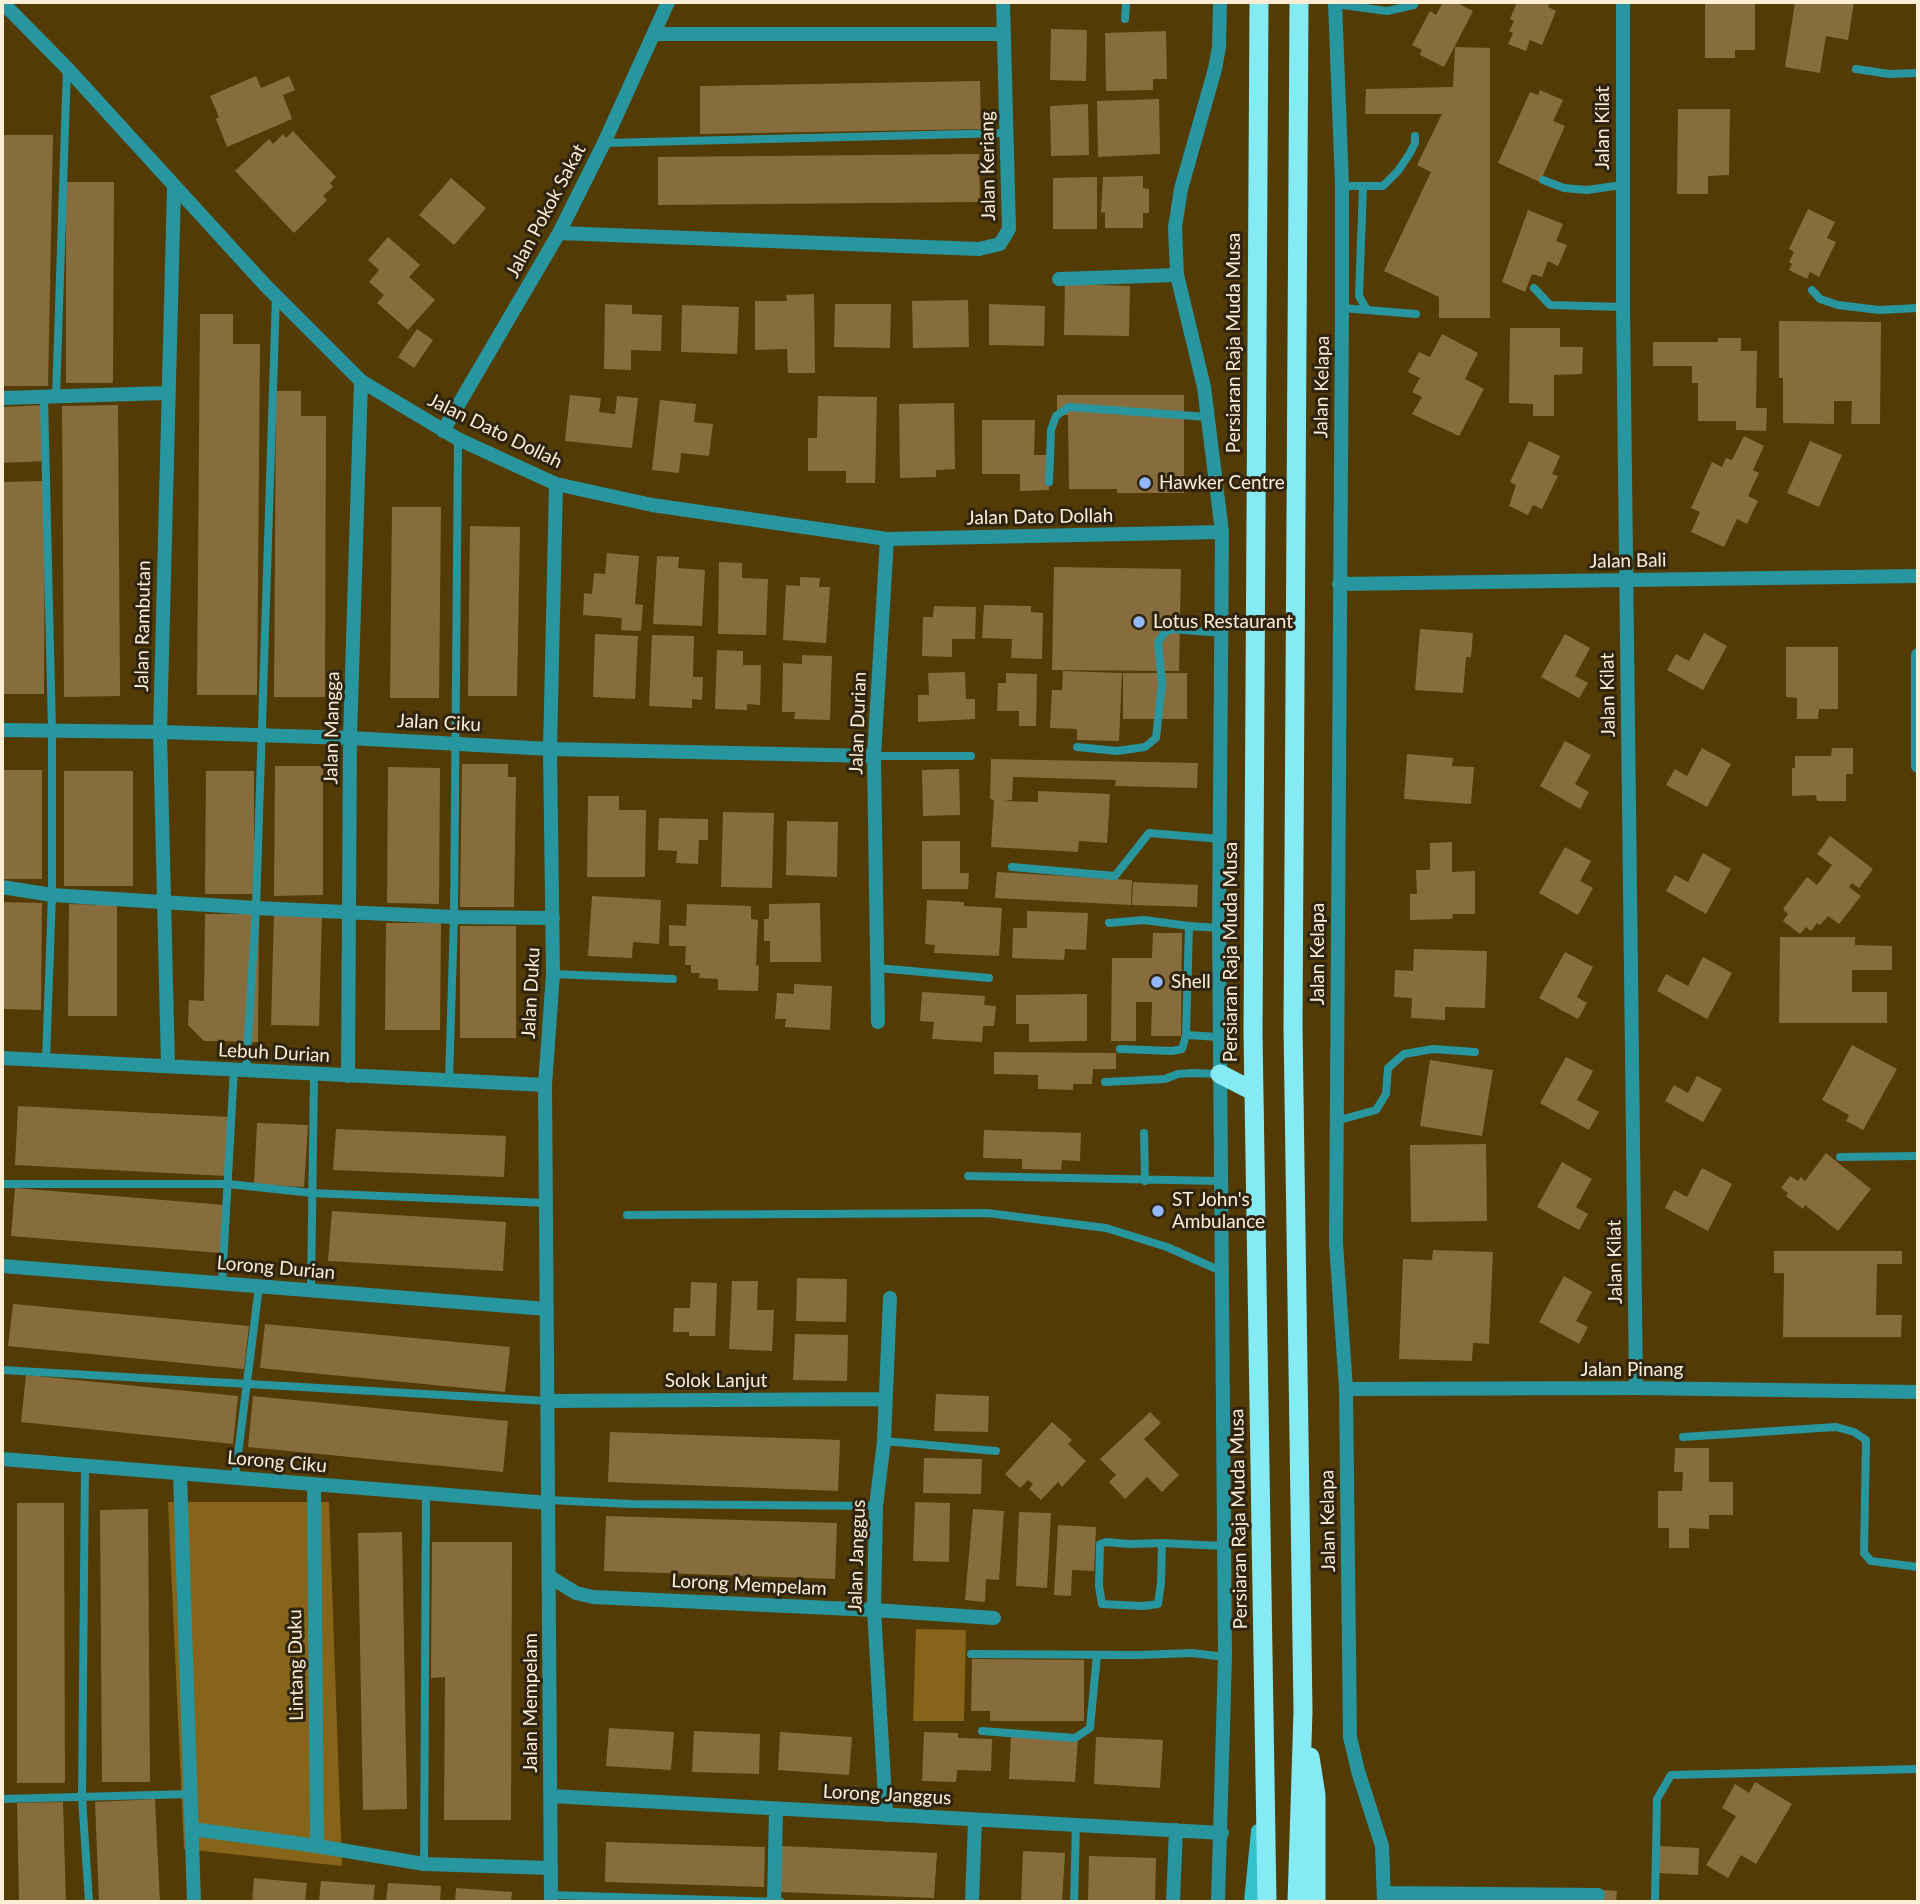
<!DOCTYPE html>
<style>
body{margin:0}
#map{position:relative;width:1920px;height:1904px;overflow:hidden;background:#523b04;font-family:Lato,sans-serif}
canvas{display:block}
.frame{position:absolute;inset:0;border:4px solid #fdefd5;pointer-events:none}
</style>
<div id="map">
<canvas width="1920" height="1904"></canvas>
<div class="frame"></div>
</div>
<script>
const ctx = document.querySelector('canvas').getContext('2d');
ctx.lineJoin = 'round';
function fill(path, color) { ctx.fillStyle = color; ctx.fill(path, 'evenodd'); }
const poly = rows => new Path2D(rows.map(r => 'M' + r).join(''));
function trace(path, color, width, dash) { ctx.strokeStyle = color; ctx.lineWidth = width; ctx.lineCap = dash ? 'butt' : 'round'; ctx.setLineDash(dash || []); ctx.stroke(path); }
function write(font, color, halo, rows, align = 'center') {
  ctx.font = font + ' Lato,sans-serif'; ctx.lineWidth = 6; ctx.setLineDash([]); ctx.textBaseline = 'middle'; ctx.strokeStyle = halo; ctx.fillStyle = color; for (const [text, x, y, turn = 0] of rows) {
    ctx.save(); ctx.translate(x, y); ctx.rotate((+turn || 0) * Math.PI / 180); ctx.textAlign = isNaN(turn) ? turn : align; if (halo) ctx.strokeText(text, 0, 0); ctx.fillText(text, 0, 0); ctx.restore();
  }
}
fill(poly([
 [168,1502,329,1502,342,1866,184,1849],
 [916,1629,966,1630,964,1721,913,1721]
]), '#86641a');
fill(poly([
 [1443,2,1455,2,1473,11,1444,67,1420,55,1422,50,1412,45,1430,11,1436,15],
 [1517,2,1550,2,1548,7,1556,11,1542,45,1530,40,1526,51,1508,44,1513,33,1509,31,1514,21,1510,19],
 [1705,2,1755,2,1755,50,1735,50,1735,58,1705,58],
 [1795,2,1854,2,1848,40,1826,36,1820,73,1785,67],
 [1051,29,1087,30,1086,81,1050,80],
 [1166,31,1167,79,1153,79,1153,90,1106,91,1105,33],
 [1455,47,1490,48,1490,318,1439,318,1439,297,1384,271,1431,172,1417,165,1442,114,1365,114,1366,89,1453,87],
 [256,76,261,88,289,76,295,90,283,95,292,119,227,147,216,119,219,117,210,96],
 [980,81,981,129,700,134,700,86],
 [1540,90,1563,100,1553,121,1565,126,1540,182,1498,163,1530,92,1538,95],
 [1159,99,1160,154,1098,157,1097,101],
 [1088,104,1089,155,1051,156,1050,106],
 [1678,109,1730,109,1729,175,1708,176,1708,194,1677,194],
 [293,131,336,177,330,183,333,187,323,196,327,200,294,233,235,171,269,139,273,144,283,134,286,138],
 [2,135,53,135,48,386,2,386],
 [979,154,980,202,658,205,658,157],
 [1143,176,1143,188,1149,189,1149,213,1143,213,1143,228,1105,228,1105,212,1101,213,1103,177],
 [1097,177,1097,229,1053,229,1053,178],
 [451,178,486,208,454,245,419,215],
 [66,182,114,182,113,383,66,383],
 [1808,209,1835,222,1827,238,1836,242,1819,277,1810,272,1807,279,1789,270,1792,264,1789,262,1794,252,1789,249],
 [1528,210,1563,224,1556,241,1567,245,1558,266,1548,261,1542,277,1532,274,1525,292,1502,282],
 [388,237,420,265,409,277,435,300,408,330,377,303,384,295,369,282,379,270,368,260],
 [1065,284,1130,286,1129,336,1064,335],
 [814,294,815,373,788,373,787,349,755,350,755,301,787,301,786,295],
 [968,300,969,347,913,348,912,301],
 [605,304,632,305,632,314,662,315,661,351,631,350,631,370,604,369],
 [835,304,891,304,890,348,834,347],
 [989,304,1045,306,1044,346,989,345],
 [682,305,739,307,737,354,681,352],
 [200,314,233,314,233,344,260,344,257,695,197,695],
 [1779,321,1881,322,1880,424,1851,424,1852,401,1834,401,1834,424,1783,423,1783,378,1779,378],
 [1510,328,1560,328,1560,347,1583,347,1582,374,1554,375,1554,416,1533,416,1533,404,1509,403],
 [417,329,433,340,414,368,398,357],
 [1442,334,1478,353,1465,379,1484,389,1459,436,1412,414,1422,397,1412,392,1420,378,1408,372,1419,352,1430,357],
 [1718,338,1741,338,1741,351,1757,351,1756,408,1767,408,1766,431,1736,430,1736,421,1698,421,1698,383,1692,383,1692,366,1653,366,1653,342,1718,342],
 [276,391,301,391,301,416,326,416,325,697,274,697],
 [570,395,601,398,599,412,615,414,617,396,638,398,632,448,565,441],
 [1057,395,1184,395,1184,493,1117,493,1117,489,1069,489,1068,415,1057,415],
 [818,396,877,397,875,483,846,483,846,471,808,471,808,438,817,438],
 [660,400,696,404,694,422,713,424,709,456,681,453,679,473,652,470],
 [954,403,955,469,936,470,936,477,900,478,899,404],
 [45,405,46,461,2,463,2,407],
 [118,405,120,696,64,697,62,406],
 [982,420,1035,420,1034,455,1049,455,1049,490,1020,491,1020,474,982,474],
 [1744,436,1764,446,1753,470,1759,473,1748,496,1758,501,1747,524,1737,519,1724,547,1691,532,1700,512,1691,508,1712,462,1722,467,1726,458,1732,460],
 [1529,441,1560,456,1552,474,1558,476,1542,509,1533,505,1528,515,1509,506,1516,485,1510,482],
 [1810,441,1842,455,1819,507,1787,493],
 [45,481,44,694,2,694,2,482],
 [392,507,441,507,439,698,390,698],
 [470,526,520,527,517,696,468,696],
 [607,553,639,556,635,604,643,605,641,631,621,630,622,618,583,615,584,593,592,594,594,573,605,574],
 [657,556,679,557,678,568,705,570,702,626,653,624],
 [719,562,742,563,742,578,768,579,766,635,718,634],
 [1054,567,1181,569,1179,671,1052,670],
 [800,577,820,578,819,587,830,587,826,643,783,640,786,585,800,586],
 [984,605,1031,606,1031,612,1043,613,1042,659,1011,658,1012,639,982,638],
 [934,606,976,607,975,639,952,639,952,657,922,656,923,617,933,617],
 [1420,629,1473,633,1471,657,1466,657,1463,693,1415,690],
 [1704,633,1727,646,1703,690,1667,670,1676,654,1689,661],
 [595,634,638,636,635,699,593,697],
 [1565,634,1590,648,1575,676,1588,683,1579,698,1541,677],
 [652,635,694,636,693,677,703,677,702,700,692,699,692,708,649,706],
 [1786,647,1838,647,1838,709,1819,709,1818,719,1797,719,1797,698,1786,697],
 [717,650,743,651,743,665,761,665,760,705,747,704,747,710,715,709],
 [802,655,832,656,830,720,794,719,795,712,782,712,783,663,802,664],
 [1063,671,1122,673,1119,741,1077,740,1077,729,1050,728,1052,690,1062,690],
 [965,672,966,699,975,699,975,719,918,722,918,695,929,695,928,673],
 [1006,673,1037,674,1036,726,1019,726,1019,711,997,711,998,683,1006,683],
 [1123,673,1187,673,1187,719,1123,719],
 [1565,741,1591,755,1575,784,1589,792,1580,809,1540,786],
 [1702,748,1731,764,1707,807,1666,785,1675,769,1687,776],
 [1832,748,1853,748,1853,774,1846,774,1846,801,1817,801,1816,795,1792,796,1792,768,1795,768,1795,756,1831,756],
 [1407,754,1453,758,1452,766,1474,767,1471,804,1404,799],
 [991,759,1198,763,1197,788,1115,786,1116,780,1013,777,1012,800,1004,801,1038,802,1038,791,1110,794,1107,843,1079,841,1078,852,991,847,994,800,990,799],
 [462,764,508,764,508,777,516,777,514,907,460,907],
 [275,766,323,766,323,895,274,896],
 [388,767,440,768,439,904,387,903],
 [959,769,960,815,923,816,922,770],
 [2,770,42,770,42,879,2,879],
 [64,771,133,771,133,886,64,886],
 [206,771,254,771,254,894,205,894],
 [588,796,619,796,619,810,646,810,645,877,587,877],
 [723,812,774,813,772,888,721,887],
 [659,818,708,819,708,840,699,840,698,864,676,863,677,851,658,850],
 [787,821,838,822,837,877,786,875],
 [1830,836,1873,869,1859,888,1852,883,1849,887,1861,896,1839,924,1828,916,1820,925,1817,923,1811,931,1806,927,1800,934,1783,921,1788,914,1783,909,1807,877,1817,885,1832,865,1817,854],
 [922,841,960,841,960,873,969,873,968,889,922,889],
 [1452,842,1452,872,1475,871,1475,914,1453,914,1452,919,1410,920,1410,894,1417,894,1416,870,1430,870,1430,843],
 [1565,847,1591,861,1580,881,1593,888,1578,915,1539,893],
 [1703,853,1731,869,1706,914,1666,891,1675,875,1688,882],
 [997,872,1132,880,1131,905,995,898],
 [1133,882,1198,885,1197,907,1132,905],
 [592,896,661,900,659,944,633,942,632,958,588,956],
 [927,900,964,902,964,906,1002,908,999,956,934,953,935,945,925,944],
 [2,902,42,903,41,1010,2,1009],
 [820,903,821,962,770,962,770,941,764,941,764,919,769,919,769,904],
 [69,904,117,905,117,1016,68,1016],
 [687,904,751,906,751,919,758,920,756,965,759,966,758,991,718,990,718,979,699,978,700,973,691,973,691,965,685,965,686,946,669,946,669,925,686,926],
 [1027,911,1088,913,1086,950,1065,949,1064,960,1012,958,1013,928,1027,928],
 [274,913,322,914,319,1026,271,1025],
 [205,914,259,914,258,1042,204,1041,188,1025,189,1000,204,1001],
 [386,923,441,923,440,1030,385,1030],
 [460,926,516,926,516,1038,460,1038],
 [1153,933,1182,933,1181,1036,1151,1036,1152,1002,1136,1002,1136,1041,1111,1041,1112,958,1152,958],
 [1780,937,1855,937,1855,945,1892,946,1892,970,1852,970,1852,992,1887,992,1887,1023,1779,1023],
 [1414,949,1487,951,1485,1008,1445,1007,1445,1020,1411,1018,1412,998,1394,997,1395,970,1413,971],
 [1565,952,1593,967,1577,997,1587,1003,1578,1019,1539,998],
 [1703,957,1732,973,1707,1019,1657,991,1666,974,1688,986],
 [794,984,832,986,830,1030,785,1027,786,1019,775,1019,777,993,794,994],
 [922,992,985,996,984,1005,996,1006,994,1026,983,1026,982,1042,932,1039,934,1022,920,1021],
 [1087,994,1087,1041,1029,1042,1029,1024,1016,1024,1016,995],
 [1852,1045,1897,1069,1863,1130,1846,1121,1849,1115,1822,1100],
 [994,1052,1116,1053,1116,1069,1093,1069,1092,1084,1073,1084,1073,1090,1038,1089,1038,1075,994,1074],
 [1566,1057,1593,1071,1577,1100,1599,1112,1589,1130,1540,1103],
 [1430,1060,1493,1070,1482,1136,1420,1126],
 [1697,1076,1722,1089,1703,1122,1665,1101,1674,1085,1688,1093],
 [18,1106,229,1117,226,1176,15,1165],
 [257,1123,308,1125,304,1187,254,1184],
 [336,1129,506,1136,504,1177,333,1170],
 [984,1130,1081,1133,1080,1161,1062,1160,1061,1170,1022,1169,1022,1159,983,1158],
 [1486,1144,1487,1221,1411,1222,1410,1145],
 [1826,1153,1871,1189,1838,1231,1805,1205,1803,1209,1786,1196,1788,1193,1781,1188,1790,1176,1798,1181,1801,1177,1805,1181],
 [1562,1162,1592,1179,1576,1207,1588,1214,1579,1230,1537,1207],
 [1702,1168,1732,1184,1708,1231,1665,1208,1674,1190,1687,1197],
 [15,1188,225,1205,221,1253,11,1236],
 [332,1211,506,1222,503,1271,328,1261],
 [1433,1250,1493,1252,1489,1344,1473,1343,1472,1361,1399,1359,1403,1259,1432,1260],
 [1774,1251,1902,1251,1902,1264,1877,1264,1876,1315,1902,1315,1901,1337,1783,1337,1784,1273,1774,1273],
 [1564,1276,1592,1292,1576,1321,1588,1327,1579,1344,1539,1322],
 [797,1278,847,1279,846,1322,796,1321],
 [732,1281,758,1281,757,1310,774,1310,772,1351,729,1349],
 [691,1282,717,1283,715,1336,689,1336,689,1332,673,1332,674,1308,690,1308],
 [13,1304,249,1326,244,1369,8,1346],
 [265,1324,510,1347,505,1392,260,1368],
 [795,1334,848,1335,847,1381,793,1380],
 [26,1375,238,1396,233,1444,21,1422],
 [936,1394,989,1396,988,1432,934,1431],
 [253,1396,508,1421,503,1472,248,1447],
 [1150,1412,1161,1423,1144,1439,1179,1475,1162,1492,1147,1477,1125,1499,1109,1482,1116,1475,1100,1459],
 [1052,1422,1072,1440,1068,1444,1086,1461,1062,1487,1058,1482,1041,1500,1029,1489,1033,1484,1028,1480,1020,1488,1005,1474],
 [610,1432,840,1440,838,1491,608,1482],
 [1675,1448,1709,1448,1709,1482,1733,1482,1733,1515,1709,1515,1709,1529,1689,1528,1689,1548,1669,1548,1669,1528,1658,1528,1658,1491,1682,1491,1683,1472,1674,1472],
 [924,1458,982,1459,981,1494,923,1493],
 [915,1502,950,1503,949,1562,913,1561],
 [17,1503,64,1503,65,1783,17,1783],
 [148,1509,150,1782,102,1782,100,1510],
 [973,1509,1004,1511,999,1580,986,1579,985,1602,965,1600],
 [1019,1512,1051,1513,1047,1588,1016,1586],
 [606,1516,837,1523,835,1579,604,1571],
 [1058,1525,1096,1527,1094,1571,1072,1570,1071,1596,1054,1595],
 [402,1532,407,1809,363,1810,358,1533],
 [432,1542,512,1542,511,1820,444,1820,445,1677,431,1678],
 [972,1659,1084,1660,1084,1721,990,1721,990,1711,971,1711],
 [609,1728,674,1732,671,1770,606,1766],
 [694,1731,760,1734,759,1774,692,1772],
 [780,1732,852,1737,849,1775,778,1770],
 [924,1732,958,1733,958,1738,992,1739,991,1771,957,1770,956,1782,922,1781],
 [1011,1734,1078,1737,1075,1782,1009,1779],
 [1096,1737,1163,1740,1160,1788,1094,1784],
 [1755,1782,1792,1804,1756,1864,1741,1855,1728,1878,1706,1865,1736,1816,1722,1808,1735,1784,1749,1793],
 [155,1799,160,1902,99,1902,95,1802],
 [63,1802,66,1902,19,1902,17,1803],
 [606,1842,765,1847,764,1887,605,1882],
 [782,1846,937,1853,934,1898,780,1892],
 [1659,1846,1699,1848,1698,1875,1658,1873],
 [1023,1851,1065,1853,1062,1902,1021,1902],
 [1089,1856,1156,1858,1155,1902,1088,1902],
 [254,1878,307,1883,305,1902,252,1902],
 [321,1881,375,1885,373,1902,319,1902],
 [388,1883,441,1886,440,1902,386,1902],
 [456,1888,512,1892,511,1902,455,1902],
 [1592,1889,1617,1891,1616,1902,1591,1902]
]), '#876d3d');
trace(poly([
 [1335,4,1387,11,1414,5,1415,2],
 [1125,19,1126,2],
 [1856,69,1889,74,1918,73],
 [604,143,1007,133],
 [1543,180,1564,188,1587,190,1622,185],
 [1342,186,1383,186,1398,171,1410,153,1415,143,1415,136],
 [1363,188,1359,296,1367,310],
 [1534,288,1550,305,1623,307],
 [1812,290,1820,299,1838,305,1879,310,1918,308],
 [1342,308,1416,314],
 [44,397,52,730,52,895,46,1060],
 [56,397,67,68],
 [1049,482,1051,430,1056,416,1069,407,1208,417],
 [1077,747,1117,751,1145,747,1156,738,1162,683,1158,642,1164,633,1172,629,1222,633],
 [874,756,971,756],
 [1012,867,1115,876,1149,833,1221,839],
 [1109,923,1144,920,1189,926,1186,1035,1219,1037],
 [1189,926,1219,928],
 [878,968,989,978],
 [553,974,673,979],
 [1120,1049,1172,1051,1182,1049,1186,1035],
 [246,1071,256,908,276,296],
 [449,1081,454,917,458,439],
 [1105,1082,1165,1079,1178,1074,1192,1073,1220,1074],
 [1336,1121,1376,1110,1386,1094,1388,1068,1404,1054,1433,1049,1475,1052],
 [1144,1133,1145,1181],
 [1840,1157,1918,1156],
 [968,1176,1221,1181],
 [2,1184,228,1184,312,1193,546,1203],
 [627,1215,987,1213,1106,1228,1167,1247,1221,1271],
 [222,1283,234,1069],
 [311,1290,314,1075],
 [2,1370,548,1401],
 [1683,1437,1836,1427,1854,1432,1866,1440,1864,1553,1871,1561,1918,1567],
 [884,1441,996,1451],
 [85,1466,82,1797,89,1902],
 [235,1478,259,1286],
 [549,1500,631,1504,876,1506],
 [1162,1543,1161,1583,1158,1604,1143,1606,1102,1604,1099,1586,1100,1544,1106,1542,1129,1544,1162,1543,1223,1546],
 [971,1654,1138,1655,1192,1653,1225,1657],
 [982,1731,1075,1738,1090,1728,1097,1655],
 [2,1799,191,1794],
 [424,1864,426,1493],
 [550,1895,781,1902],
 [1074,1902,1076,1825],
 [1655,1902,1657,1799,1671,1775,1918,1769]
]), '#28969e', 8);
trace(poly([
 [1335,2,1342,186,1342,308,1336,1243,1346,1389,1350,1737,1358,1771,1382,1846,1384,1902],
 [1623,2,1623,307,1636,1388],
 [654,34,1003,34],
 [559,233,979,249,1000,244,1009,229,1003,2],
 [1059,279,1177,275],
 [2,398,167,393],
 [443,431,559,233,604,143,668,2],
 [1339,584,1918,576],
 [1918,655,1918,766],
 [2,730,160,732,350,738,550,749,874,756],
 [2,887,52,895,256,908,454,917,553,918],
 [878,1022,874,756,887,539],
 [2,1058,545,1085],
 [168,1066,160,732,174,187],
 [348,1076,350,738,361,381],
 [2,1266,547,1309],
 [1346,1389,1636,1388,1918,1392],
 [548,1401,885,1399],
 [2,1459,548,1503],
 [180,1474,194,1902],
 [314,1484,317,1846],
 [550,1577,576,1593,593,1597,874,1610,994,1618],
 [551,1796,1222,1833],
 [886,1815,874,1610,876,1506,884,1441,890,1298],
 [192,1829,317,1846,424,1864,551,1868],
 [1385,1893,1598,1895],
 [551,1902,545,1085,553,974,550,749,556,484],
 [774,1902,776,1809],
 [972,1902,975,1820],
 [1173,1902,1176,1830]
]), '#28969e', 14);
trace(poly([
 [2,2,67,68,265,285,361,381,458,439,556,484,652,505,887,539,1222,532],
 [1218,1902,1225,1657,1219,928,1222,532,1204,387,1177,275,1175,227,1181,189,1215,69,1219,47,1220,2]
]), '#28969e', 14);
trace(poly([
 [1251,1902,1258,1831]
]), '#36c2cc', 14);
trace(poly([
 [1259,2,1253,1032,1267,1902],
 [1220,1074,1253,1091],
 [1310,1757,1316,1795,1316,1902],
 [1297,1902,1303,1711,1293,1026,1299,2]
]), '#84ebf4', 19);
for (const [x, y, r, color] of [
 [1145,483,7,"#92b7fd"],
 [1139,622,7,"#92b7fd"],
 [1157,982,7,"#92b7fd"],
 [1158,1211,7,"#92b7fd"]
]) { const dot = new Path2D(); dot.arc(x, y, r, 0, 2 * Math.PI); ctx.fillStyle = color; ctx.fill(dot); trace(dot, '#2f2410', 2.5); }
write('19px', '#fdefd5', '#2f2410', [
 ["Jalan Kilat",1603,128,-90],
 ["Jalan Keriang",988,166,-91],
 ["Jalan Pokok Sakat",546,211,-62],
 ["Persiaran Raja Muda Musa",1234,343,-90],
 ["Jalan Kelapa",1322,387,-89],
 ["Jalan Dato Dollah",495,431,26],
 ["Jalan Dato Dollah",1040,517,-1],
 ["Jalan Bali",1628,561,-1],
 ["Jalan Rambutan",143,626,-89],
 ["Jalan Kilat",1608,695,-91],
 ["Jalan Ciku",439,723,3],
 ["Jalan Durian",858,723,-88],
 ["Jalan Mangga",332,728,-89],
 ["Persiaran Raja Muda Musa",1231,952,-90],
 ["Jalan Kelapa",1318,954,-90],
 ["Jalan Duku",531,993,-87],
 ["Lebuh Durian",274,1053,3],
 ["Jalan Kilat",1615,1262,-91],
 ["Lorong Durian",276,1268,5],
 ["Jalan Pinang",1632,1370],
 ["Solok Lanjut",716,1381],
 ["Lorong Ciku",277,1462,5],
 ["Persiaran Raja Muda Musa",1239,1519,-91],
 ["Jalan Kelapa",1328,1521,-91],
 ["Jalan Janggus",857,1556,-88],
 ["Lorong Mempelam",749,1585,3],
 ["Lintang Duku",296,1665,-91],
 ["Jalan Mempelam",531,1703,-90],
 ["Lorong Janggus",887,1795,3]
]);
write('19px', '#fdefd5', '#2f2410', [
 ["Hawker Centre",1159,483],
 ["Lotus Restaurant",1153,622],
 ["Shell",1171,982],
 ["ST John's",1172,1200],
 ["Ambulance",1172,1222]
], 'left');
</script>
